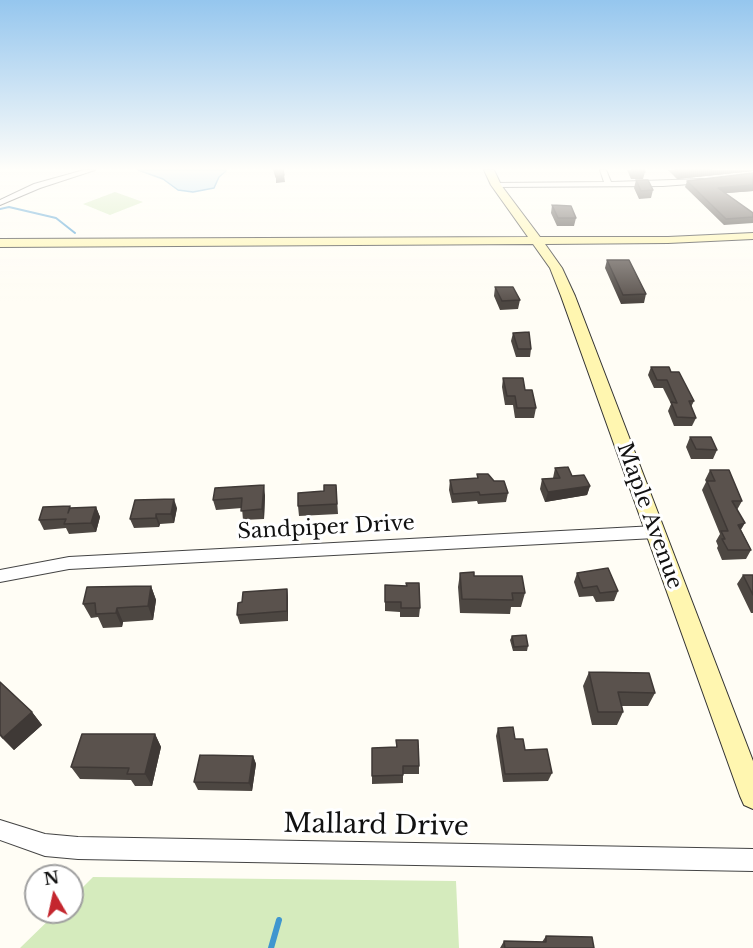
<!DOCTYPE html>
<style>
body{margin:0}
#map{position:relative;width:753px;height:948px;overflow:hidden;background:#fffdf5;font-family:"Libre Baskerville",serif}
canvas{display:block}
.north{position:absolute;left:24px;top:864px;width:60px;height:60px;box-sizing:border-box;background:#fff;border:2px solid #a0a0a0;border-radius:50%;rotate:351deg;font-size:16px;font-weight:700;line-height:24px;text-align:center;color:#111}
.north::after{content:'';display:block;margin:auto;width:21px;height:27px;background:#c4262e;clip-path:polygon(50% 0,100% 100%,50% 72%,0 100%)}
</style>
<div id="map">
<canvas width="753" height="948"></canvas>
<div class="north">N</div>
</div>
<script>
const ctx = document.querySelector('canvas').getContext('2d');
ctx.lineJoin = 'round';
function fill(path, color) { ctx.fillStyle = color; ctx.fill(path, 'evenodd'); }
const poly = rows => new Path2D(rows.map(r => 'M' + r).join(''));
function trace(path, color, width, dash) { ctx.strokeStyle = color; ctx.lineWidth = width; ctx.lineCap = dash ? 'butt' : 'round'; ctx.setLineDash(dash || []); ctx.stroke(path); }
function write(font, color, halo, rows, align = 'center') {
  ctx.font = font + ' "Libre Baskerville",serif'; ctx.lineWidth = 6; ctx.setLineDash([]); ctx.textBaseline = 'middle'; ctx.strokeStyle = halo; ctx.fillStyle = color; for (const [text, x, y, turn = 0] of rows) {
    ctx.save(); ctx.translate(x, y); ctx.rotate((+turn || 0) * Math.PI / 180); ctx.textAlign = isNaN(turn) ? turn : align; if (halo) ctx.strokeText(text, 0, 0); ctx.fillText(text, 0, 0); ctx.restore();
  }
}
fill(poly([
 [115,192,143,202,110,215,83,204],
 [93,877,456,881,459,948,20,948,57,912,72,912,72,898]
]), '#d5ebbd');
const water = poly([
 [138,170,225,170,226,171,219,177,214,188,193,192,178,190,163,179,138,170]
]);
fill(water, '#b9e0f7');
trace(water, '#3f96cf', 1.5);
trace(poly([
 [0,209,9,207,56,218,75,233]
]), '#3f96cf', 2);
trace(poly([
 [271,948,279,920]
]), '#3f96cf', 6);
const street = poly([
 [84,170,95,170,40,188,0,205,0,200,34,184,84,170],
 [600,170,606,170,611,182,703,179,707,181,703,183,663,186,496,187,492,185,496,183,604,182,600,170],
 [655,526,660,528,662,532,660,536,655,538,69,569,0,582,0,570,69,557,655,526],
 [0,820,45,834,78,837,753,849,753,871,78,859,45,856,0,840,0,820]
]);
const secondary = poly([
 [484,170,494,170,501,185,540,237,668,237,753,233,753,239,668,243,545,244,562,268,575,296,753,761,753,809,744,805,740,796,561,296,550,268,533,244,0,247,0,239,528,237,491,185,484,170]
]);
trace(street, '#444', 2);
trace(secondary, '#333', 2);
fill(street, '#fff');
fill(secondary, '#fff6b0');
fill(poly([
 [627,170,644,170,645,172,643,179,631,179],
 [668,170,753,170,753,171,677,179],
 [753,173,753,191,725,193,753,213,753,223,724,225,685,187,687,181],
 [636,180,653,190,651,198,639,199,634,188],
 [552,205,576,218,574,226,557,226,551,213],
 [607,260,646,294,644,303,621,304,605,268],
 [495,287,520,300,518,309,500,310,494,296],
 [513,333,531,349,530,357,516,357,511,341],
 [651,367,671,372,694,401,691,407,696,418,692,426,674,426,668,411,671,404,663,388,654,388,648,375],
 [503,378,525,390,536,408,534,418,515,418,513,405,505,405,502,387],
 [690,437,717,450,713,459,691,459,686,447],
 [555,468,590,486,587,495,545,502,540,489,542,479,553,478],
 [710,470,742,501,737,510,741,530,751,550,746,559,722,560,717,548,718,546,716,541,720,534,702,490,706,482,705,480],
 [477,474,494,481,508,493,506,502,478,504,477,501,452,503,449,490,450,480,477,478],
 [336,485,338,514,299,516,298,506],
 [265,495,264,519,243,520,242,508,216,510,213,500],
 [96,507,100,517,96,532,69,534,66,528,44,530,39,520,71,508],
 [177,508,174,523,160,524,159,527,134,528,130,519],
 [460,573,474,576,525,593,521,607,511,607,510,614,460,613,458,587],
 [577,573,618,591,614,601,596,602,593,596,579,597,574,582],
 [743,575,753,575,753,613,751,613,737,584],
 [385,585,420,608,419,617,400,617,400,612,385,611],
 [151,586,156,600,153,620,123,622,122,627,103,628,98,617,91,618,83,604],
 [287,589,288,599,288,621,240,624,237,615,242,602],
 [512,636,528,646,527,651,513,651,510,640],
 [589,672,655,693,648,706,622,706,623,712,617,725,592,725,583,686],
 [0,682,32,712,42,725,14,750,0,736],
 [498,728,515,739,525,750,552,773,548,781,503,782,496,736],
 [155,734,161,747,152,786,135,786,131,780,80,779,71,767],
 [396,740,419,766,419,774,403,774,403,783,372,784,372,748,396,747],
 [253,756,256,764,252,791,198,790,194,782],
 [546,936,594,948,500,948,504,941,542,942]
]), '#4d4742');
fill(poly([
 [711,170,753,170,753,171,677,179,679,173],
 [284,175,285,182,276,183,276,177],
 [753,185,753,191,716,194,718,188],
 [264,485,265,495,264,519,262,509],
 [590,486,587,495,545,502,548,492],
 [174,499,177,508,174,523,171,514],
 [96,507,100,517,96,532,91,523],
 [156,514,160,524,159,527,156,518],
 [745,523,739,533,738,525],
 [151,586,156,600,153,620,148,606],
 [287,589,288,599,288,621,287,611],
 [117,608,123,622,122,627,116,613],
 [32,712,42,725,14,750,3,738],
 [155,734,161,747,152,786,145,774],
 [253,756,256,764,252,791,249,783]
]), '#3f3936');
const building = poly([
 [274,170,283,170,284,175,276,177,274,170],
 [632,170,644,170,645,172,633,172,632,170],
 [675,170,711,170,679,173,675,170],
 [753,173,753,185,718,188,753,213,753,217,726,219,687,181,753,173],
 [636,180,648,180,653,190,641,191,636,180],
 [552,205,571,206,576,218,558,218,552,205],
 [607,260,629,260,646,294,623,295,607,260],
 [495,287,513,287,520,300,502,301,495,287],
 [529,332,531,349,518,349,513,333,529,332],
 [651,367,669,367,671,372,679,372,694,401,689,401,696,418,677,417,671,402,677,403,667,380,657,380,651,367],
 [503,378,523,378,525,390,532,390,536,408,517,408,515,396,507,396,503,378],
 [690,437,711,437,717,450,696,449,690,437],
 [568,467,572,476,584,475,590,486,548,492,542,479,560,478,555,468,568,467],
 [710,470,729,470,742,501,732,501,745,523,738,525,751,550,728,550,722,539,725,539,721,531,728,531,707,481,715,481,710,470],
 [477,474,488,474,494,481,504,481,508,493,480,495,479,492,453,494,450,480,478,478,477,474],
 [264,485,262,509,241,511,242,498,213,500,215,488,264,485],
 [324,485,336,485,337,504,298,506,298,493,324,491,324,485],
 [174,499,171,514,156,514,156,518,130,519,135,500,174,499],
 [70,506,68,513,70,508,96,507,91,523,64,524,66,519,39,520,43,507,70,506],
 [608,568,618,591,600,593,597,586,583,588,577,573,608,568],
 [474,572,474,576,522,576,525,593,512,593,513,600,462,599,460,573,474,572],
 [743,575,753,575,753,595,743,575],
 [406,583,419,583,420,608,401,608,401,602,385,602,385,585,407,586,406,583],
 [151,586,148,606,117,608,116,613,96,614,95,603,83,604,87,587,151,586],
 [287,589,287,611,237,615,238,603,242,602,243,592,287,589],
 [526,635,528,646,514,647,512,636,526,635],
 [589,672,649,673,655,693,618,692,623,712,598,712,589,672],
 [0,682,32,712,3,738,0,734,0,682],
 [513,727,515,739,523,739,525,750,547,749,552,773,505,774,498,728,513,727],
 [82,734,155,734,145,774,127,774,129,768,71,767,82,734],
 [396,740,418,740,419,766,403,766,403,775,372,776,372,748,397,747,396,740],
 [200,755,253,756,249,783,194,782,200,755],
 [546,936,592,937,594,948,505,948,504,941,546,942,546,936]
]);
fill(building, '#5a524d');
trace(building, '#3f3936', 1.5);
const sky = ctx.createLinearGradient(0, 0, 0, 302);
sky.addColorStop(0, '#95c6ee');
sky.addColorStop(0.56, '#fffefa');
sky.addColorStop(1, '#fffefa00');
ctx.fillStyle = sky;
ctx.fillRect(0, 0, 753, 302);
write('21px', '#111', '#fff', [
 ["Maple Avenue",649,516,70],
 ["Sandpiper Drive",326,528,-3]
]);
write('26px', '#111', '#fff', [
 ["Mallard Drive",376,826,1]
]);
</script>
